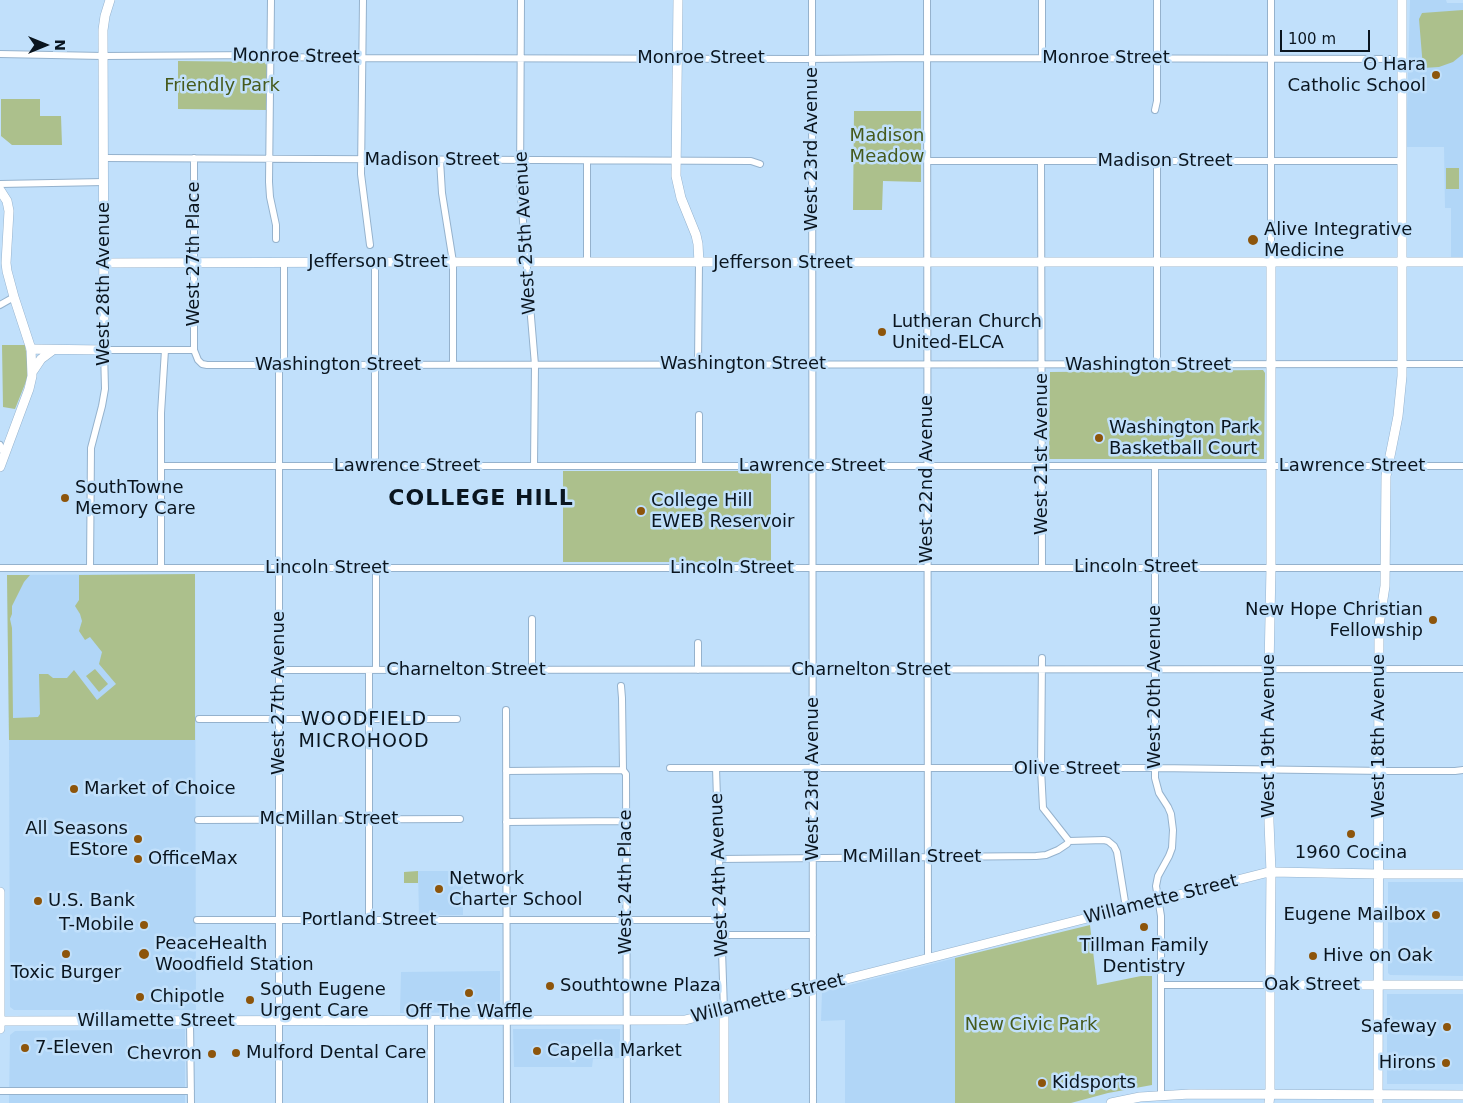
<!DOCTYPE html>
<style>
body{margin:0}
#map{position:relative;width:1463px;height:1103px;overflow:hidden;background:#c1e0fb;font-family:"DejaVu Sans",sans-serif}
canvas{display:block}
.north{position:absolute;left:20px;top:20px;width:50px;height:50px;-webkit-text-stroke:4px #c1e0fb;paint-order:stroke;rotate:90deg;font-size:14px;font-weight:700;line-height:20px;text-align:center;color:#0a151f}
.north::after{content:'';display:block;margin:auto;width:18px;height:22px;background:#0a151f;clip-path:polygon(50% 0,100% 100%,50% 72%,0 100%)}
.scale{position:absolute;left:1280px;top:30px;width:90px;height:22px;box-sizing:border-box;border:2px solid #0a151f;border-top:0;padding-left:6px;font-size:15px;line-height:18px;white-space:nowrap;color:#0a151f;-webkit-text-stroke:4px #c1e0fb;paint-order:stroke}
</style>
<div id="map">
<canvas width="1463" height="1103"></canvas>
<div class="north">N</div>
<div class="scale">100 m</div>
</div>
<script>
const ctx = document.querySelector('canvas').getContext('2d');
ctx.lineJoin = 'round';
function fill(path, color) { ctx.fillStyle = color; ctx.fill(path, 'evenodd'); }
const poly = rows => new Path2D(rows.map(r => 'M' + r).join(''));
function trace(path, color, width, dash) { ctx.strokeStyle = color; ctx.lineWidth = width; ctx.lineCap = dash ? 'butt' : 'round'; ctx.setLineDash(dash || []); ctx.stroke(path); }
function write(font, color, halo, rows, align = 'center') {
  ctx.font = font + ' "DejaVu Sans",sans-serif'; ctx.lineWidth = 5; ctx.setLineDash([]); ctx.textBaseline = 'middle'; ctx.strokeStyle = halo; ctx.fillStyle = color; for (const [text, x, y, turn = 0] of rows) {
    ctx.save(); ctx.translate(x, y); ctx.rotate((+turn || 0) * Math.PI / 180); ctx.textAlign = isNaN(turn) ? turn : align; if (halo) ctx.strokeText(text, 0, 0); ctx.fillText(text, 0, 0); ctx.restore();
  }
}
fill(poly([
 [1410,0,1446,0,1447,3,1463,3,1463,258,1451,258,1451,208,1445,208,1444,147,1406,147],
 [195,574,196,1010,14,1010,10,1007,9,740,7,575],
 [418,871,463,871,463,915,419,915],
 [1388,882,1463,882,1463,976,1390,975,1388,973],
 [955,958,955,1103,845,1103,845,1020,821,1021,822,992],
 [500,971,500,1012,400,1013,401,972],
 [1387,994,1463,994,1463,1084,1387,1084],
 [185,1029,185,1103,9,1103,10,1035,15,1031],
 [513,1029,620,1029,620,1058,593,1059,592,1067,514,1067]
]), '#b1d6f7');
fill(poly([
 [1463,10,1463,54,1453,62,1439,67,1423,68,1419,19,1422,13],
 [178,61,264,62,267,66,266,110,178,109],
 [1,99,40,99,40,116,61,116,62,145,12,145,1,136],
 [854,111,921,111,921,182,883,181,882,210,853,210],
 [1446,168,1459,168,1459,189,1446,189],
 [2,345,25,345,28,364,27,379,15,409,3,407],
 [1263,370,1265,373,1264,459,1049,459,1050,372],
 [563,471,771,471,771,562,563,562],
 [195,574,195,740,9,740,7,575,30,575,24,582,12,606,12,614,10,619,12,628,13,718,38,717,40,714,39,674,48,674,53,678,67,678,74,670,97,700,116,684,99,664,102,652,90,637,85,640,79,631,82,621,80,614,75,606,79,600,79,575],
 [95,669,108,684,99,692,86,676],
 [418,871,418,883,404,883,404,872],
 [1090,925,1097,985,1141,976,1152,976,1152,1085,1108,1093,1071,1103,955,1103,955,958]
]), '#acc08c');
const minor = poly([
 [271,0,269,182,270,197,276,225,276,239],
 [363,0,361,174,370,245],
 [521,0,520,185,535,365,534,466],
 [812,0,813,1103],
 [927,0,928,959],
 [0,54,103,56,264,55,271,57,362,58,804,59,927,58,1402,59],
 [1042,58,1042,0],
 [1155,110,1157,101,1157,0],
 [104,158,751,161,760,164],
 [194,158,194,350],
 [440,160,442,193,453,262,453,365],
 [587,161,587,263],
 [927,161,1402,161],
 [1041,161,1042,567],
 [0,184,104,182],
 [375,262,375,466],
 [1271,262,1271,0],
 [0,305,14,297],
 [284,364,284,262],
 [698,364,699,263],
 [1157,365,1157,161],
 [0,445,4,453],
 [161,466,1463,466],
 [699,466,699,415],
 [1155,466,1155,778,1159,793,1168,807,1171,814,1173,830,1172,848,1169,856,1158,876,1156,886,1161,916,1161,1096],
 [0,568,1463,568],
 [90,568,91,448,102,406,105,389,104,350,194,350,198,360,202,364,207,365,1463,364],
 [161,568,161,413,165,350],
 [376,568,376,670],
 [532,619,532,670],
 [698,643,698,670],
 [1042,658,1041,769,1043,808,1069,841,1104,840,1108,841,1114,846,1117,852,1126,908],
 [279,670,1463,669],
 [369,670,369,920],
 [621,686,622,698,623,770],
 [506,710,507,1103],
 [199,719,457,719],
 [670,768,1155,768,1387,771,1455,771,1463,770],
 [716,768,724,1011],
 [506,771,623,770,626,774,627,1103],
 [198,820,460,819],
 [506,822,626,821],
 [719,859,1036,856,1046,855,1058,850,1067,844,1069,841],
 [197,920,721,920],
 [722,935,813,935],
 [1161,985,1270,985],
 [190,1021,191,1103],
 [0,1091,191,1091],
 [279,1103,279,365],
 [431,1103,431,1021]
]);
const tertiary = poly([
 [678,0,676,176,681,198,696,235,698,244,699,263],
 [0,190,7,201,9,211,6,263,7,271,14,297,31,349],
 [104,263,422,262,1463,262],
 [1379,874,1463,874],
 [1270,985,1271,872,1269,822,1269,668,1271,567,1271,262],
 [724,1103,724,1011],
 [1269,1103,1270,1095]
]);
const secondary = poly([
 [33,371,41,359,53,350],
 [0,467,29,389,32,376,31,349,104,350,103,30,105,16,110,0],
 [0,892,0,1029],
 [0,1021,685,1020,1265,873,1271,872,1379,874],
 [1270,1095,1270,985,1463,985],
 [1111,1103,1140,1097,1190,1094,1463,1095],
 [1378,1103,1379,625,1385,586,1386,476,1398,416,1402,376,1402,0]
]);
trace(minor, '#95b2cd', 8);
trace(tertiary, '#95b2cd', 10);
trace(secondary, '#95b2cd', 10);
trace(minor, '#fff', 6);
trace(tertiary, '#fff', 9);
trace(secondary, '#fff', 9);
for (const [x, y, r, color] of [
 [1436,75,5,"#8d550b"],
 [1253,240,6,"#8d550b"],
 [882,332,5,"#8d550b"],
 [1099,438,5,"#8d550b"],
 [65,498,5,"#8d550b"],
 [641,511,5,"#8d550b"],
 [1433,620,5,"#8d550b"],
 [74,789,5,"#8d550b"],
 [1351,834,5,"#8d550b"],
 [138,839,5,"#8d550b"],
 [138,859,5,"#8d550b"],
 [439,889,5,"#8d550b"],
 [38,901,5,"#8d550b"],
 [1436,915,5,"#8d550b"],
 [144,925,5,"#8d550b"],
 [1144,927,5,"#8d550b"],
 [66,954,5,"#8d550b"],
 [144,954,6,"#8d550b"],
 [1313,956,5,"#8d550b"],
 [550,986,5,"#8d550b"],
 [469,993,5,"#8d550b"],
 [140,997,5,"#8d550b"],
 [250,1000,5,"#8d550b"],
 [1447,1027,5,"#8d550b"],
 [25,1048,5,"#8d550b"],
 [537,1051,5,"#8d550b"],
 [236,1053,5,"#8d550b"],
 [212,1054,5,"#8d550b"],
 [1446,1063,5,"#8d550b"],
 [1042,1083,5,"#8d550b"]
]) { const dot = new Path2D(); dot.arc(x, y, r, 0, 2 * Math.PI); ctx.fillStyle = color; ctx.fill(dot); trace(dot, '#c1e0fb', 2); }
write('18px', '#0a151f', '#c1e0fb', [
 ["Monroe Street",296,57,1],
 ["Monroe Street",701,58],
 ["Monroe Street",1106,58],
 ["West 23rd Avenue",812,149,-90],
 ["Madison Street",432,160],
 ["Madison Street",1165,161],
 ["West 25th Avenue",526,233,-93],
 ["West 27th Place",194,254,-90],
 ["Jefferson Street",378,262],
 ["Jefferson Street",783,263],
 ["West 28th Avenue",104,284,-90],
 ["Washington Street",743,364],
 ["Washington Street",338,365],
 ["Washington Street",1148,365],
 ["West 21st Avenue",1042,454,-90],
 ["Lawrence Street",407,466],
 ["Lawrence Street",812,466],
 ["Lawrence Street",1352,466],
 ["West 22nd Avenue",927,479,-90],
 ["Lincoln Street",1136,567],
 ["Lincoln Street",327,568],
 ["Lincoln Street",732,568],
 ["Charnelton Street",466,670],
 ["Charnelton Street",871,670],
 ["West 20th Avenue",1155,687,-90],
 ["West 27th Avenue",279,693,-90],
 ["West 19th Avenue",1269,736,-90],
 ["West 18th Avenue",1379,736,-90],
 ["Olive Street",1067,769],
 ["West 23rd Avenue",813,779,-90],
 ["McMillan Street",329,819],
 ["McMillan Street",912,857],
 ["West 24th Avenue",720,875,-92],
 ["West 24th Place",626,882,-90],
 ["Willamette Street",1161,900,-14],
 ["Portland Street",369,920],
 ["Oak Street",1312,985],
 ["Willamette Street",768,999,-14],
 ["Willamette Street",156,1021]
]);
write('18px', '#0a151f', '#c1e0fb', [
 ["O Hara",1426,65,"right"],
 ["Catholic School",1426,86,"right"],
 ["Alive Integrative",1264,230],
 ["Medicine",1264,251],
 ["Lutheran Church",892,322],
 ["United-ELCA",892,343],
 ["Washington Park",1109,428],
 ["Basketball Court",1109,449],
 ["SouthTowne",75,488],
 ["Memory Care",75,509],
 ["College Hill",651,501],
 ["EWEB Reservoir",651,522],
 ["New Hope Christian",1423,610,"right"],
 ["Fellowship",1423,631,"right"],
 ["Market of Choice",84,789],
 ["All Seasons",128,829,"right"],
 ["EStore",128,850,"right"],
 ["1960 Cocina",1351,853,"center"],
 ["OfficeMax",148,859],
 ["Network",449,879],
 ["Charter School",449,900],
 ["U.S. Bank",48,901],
 ["Eugene Mailbox",1426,915,"right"],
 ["T-Mobile",134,925,"right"],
 ["PeaceHealth",155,944],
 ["Woodfield Station",155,965],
 ["Tillman Family",1144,946,"center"],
 ["Dentistry",1144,967,"center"],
 ["Hive on Oak",1323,956],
 ["Toxic Burger",66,973,"center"],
 ["Southtowne Plaza",560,986],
 ["South Eugene",260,990],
 ["Urgent Care",260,1011],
 ["Chipotle",150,997],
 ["Off The Waffle",469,1012,"center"],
 ["Safeway",1437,1027,"right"],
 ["7-Eleven",35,1048],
 ["Capella Market",547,1051],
 ["Mulford Dental Care",246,1053],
 ["Chevron",202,1054,"right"],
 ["Hirons",1436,1063,"right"],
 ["Kidsports",1052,1083]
], 'left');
write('18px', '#465a1c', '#c1e0fb', [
 ["Friendly Park",222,86],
 ["Madison",887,136],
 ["Meadow",887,157],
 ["New Civic Park",1031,1025]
]);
ctx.letterSpacing = '1px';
write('19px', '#0a151f', '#c1e0fb', [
 ["WOODFIELD",364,720],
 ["MICROHOOD",364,742]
]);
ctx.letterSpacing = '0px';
ctx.letterSpacing = '1px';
write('bold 22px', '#0a151f', '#c1e0fb', [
 ["COLLEGE HILL",481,499]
]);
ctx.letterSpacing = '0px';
</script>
